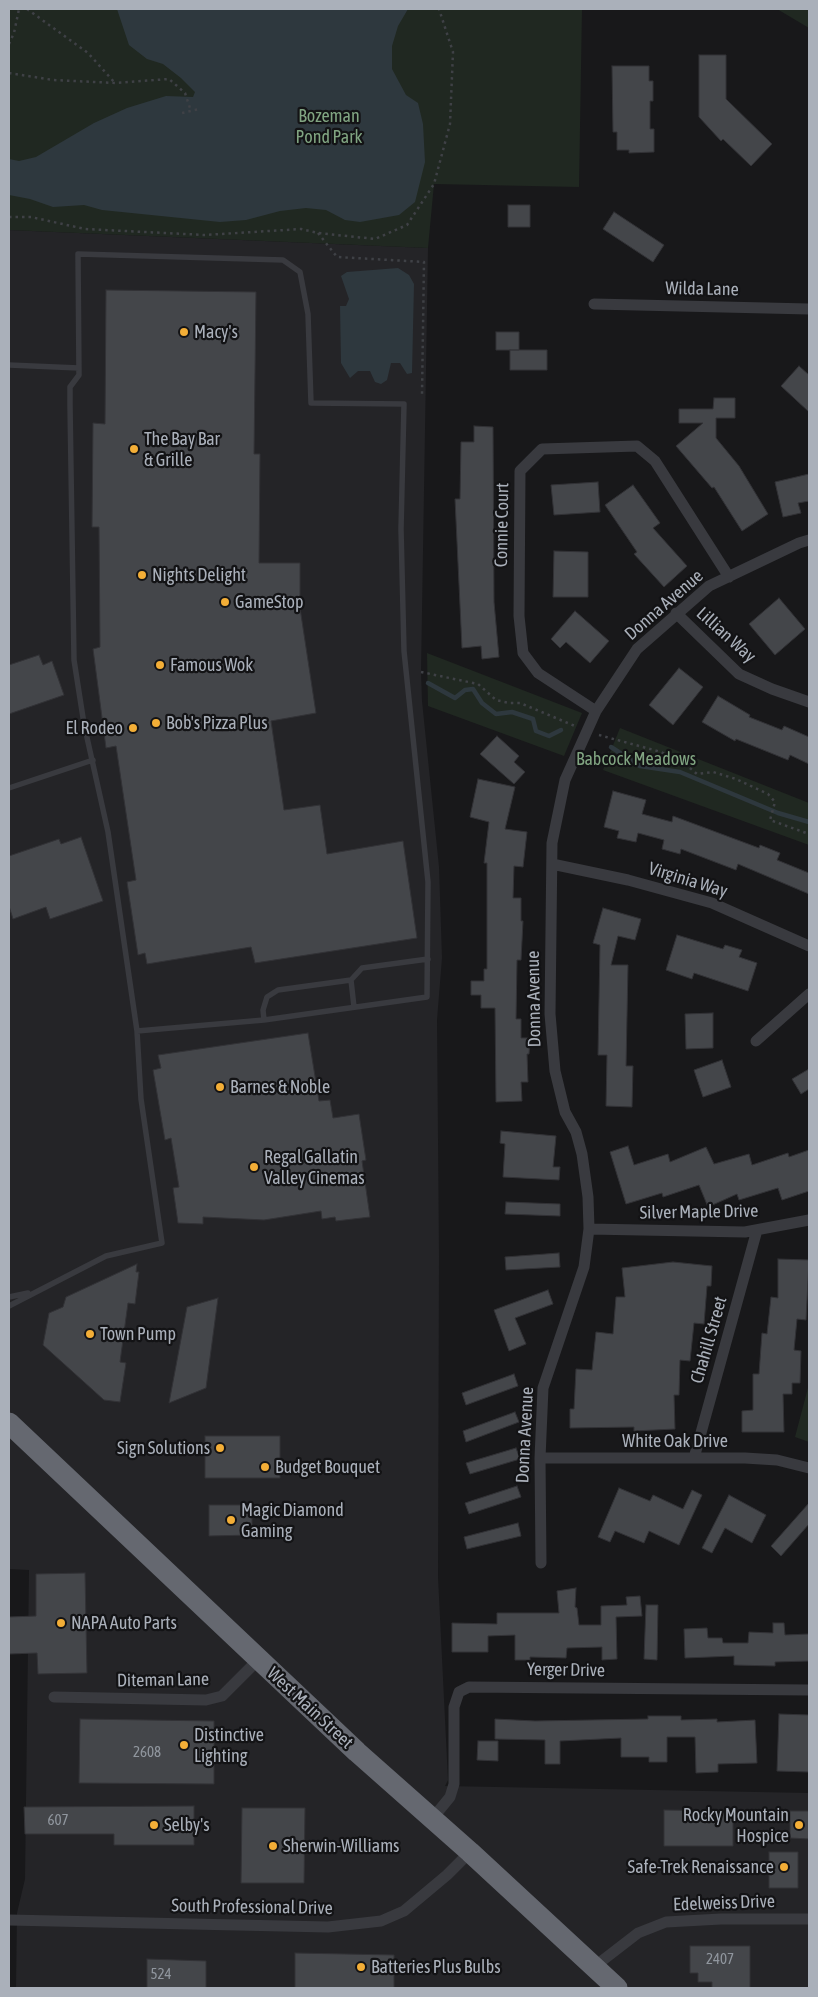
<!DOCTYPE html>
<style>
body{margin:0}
#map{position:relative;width:818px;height:1997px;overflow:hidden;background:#18181a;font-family:"Asap Condensed",sans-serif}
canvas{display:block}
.frame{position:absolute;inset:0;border:10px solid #aab0ba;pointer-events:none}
</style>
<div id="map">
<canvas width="818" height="1997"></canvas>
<div class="frame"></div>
</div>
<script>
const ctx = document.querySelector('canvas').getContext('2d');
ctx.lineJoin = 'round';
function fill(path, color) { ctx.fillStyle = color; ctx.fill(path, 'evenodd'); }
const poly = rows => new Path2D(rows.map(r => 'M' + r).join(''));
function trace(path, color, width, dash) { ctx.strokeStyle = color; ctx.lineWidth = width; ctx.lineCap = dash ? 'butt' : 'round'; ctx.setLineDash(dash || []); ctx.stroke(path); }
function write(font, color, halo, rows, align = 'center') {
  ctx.font = font + ' "Asap Condensed",sans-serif'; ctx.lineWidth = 4.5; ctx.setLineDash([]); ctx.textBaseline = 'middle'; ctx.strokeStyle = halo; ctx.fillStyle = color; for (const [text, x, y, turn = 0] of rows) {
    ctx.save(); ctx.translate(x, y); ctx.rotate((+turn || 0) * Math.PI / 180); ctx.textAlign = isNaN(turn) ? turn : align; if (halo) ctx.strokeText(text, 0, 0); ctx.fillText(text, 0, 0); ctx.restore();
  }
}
fill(poly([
 [9,230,428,248,421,672,422,701,439,867,442,958,437,1020,439,1256,438,1577,448,1780,445,1786,809,1793,809,1988,16,1988,17,1913,25,1879,29,1570,9,1569]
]), '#242427');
fill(poly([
 [9,9,582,9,579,187,434,184,428,248,9,230],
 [777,9,809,9,809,28],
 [427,653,582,713,564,756,428,706],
 [620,728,809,803,809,845,603,770],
 [809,1384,809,1442,795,1437]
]), '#202821');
fill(poly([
 [117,9,408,9,398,26,392,46,392,69,406,95,418,103,423,124,425,162,415,202,399,215,360,222,345,220,326,210,306,208,280,211,246,220,220,222,102,210,84,205,53,207,30,199,9,195,9,159,19,161,36,157,94,123,127,108,166,96,193,97,195,92,181,78,163,64,147,59,129,45],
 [398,268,409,275,414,284,412,373,407,374,400,363,391,363,387,380,381,384,375,382,370,371,358,371,350,378,341,363,340,306,346,306,349,299,341,276,347,272]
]), '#2e383e');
trace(poly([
 [428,683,455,698,465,690,473,689,482,703,496,714,512,712,533,719,536,731,549,736,561,730],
 [611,747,640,766,680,772,778,813,809,822]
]), '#2e383e', 4.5);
const building = poly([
 [699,55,726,55,726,99,772,144,751,166,723,139,721,141,699,117,699,55],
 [612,66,649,66,649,81,653,81,653,101,650,101,650,129,654,129,654,152,629,153,629,150,617,150,617,132,613,132,612,66],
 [508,205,530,205,530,227,508,227,508,205],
 [614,212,664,245,653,262,603,229,614,212],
 [106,290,256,292,254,454,260,454,259,563,300,563,300,608,316,713,271,721,284,810,320,805,327,854,403,841,417,938,255,963,251,947,147,964,145,953,138,955,127,882,136,880,116,746,106,748,93,649,100,647,99,527,92,527,93,423,105,424,106,290],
 [496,332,519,332,519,350,496,350,496,332],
 [510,350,547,350,547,370,510,370,510,350],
 [799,366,809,375,809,412,781,386,799,366],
 [714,398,735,398,735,418,716,418,716,438,739,466,768,514,742,531,714,487,712,488,676,446,703,423,679,423,679,409,713,409,714,398],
 [474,426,493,427,494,602,499,657,482,659,481,646,462,648,455,499,460,499,461,442,474,442,474,426],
 [809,474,809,501,798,503,801,513,783,517,775,482,809,474],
 [598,482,600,512,554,515,551,485,598,482],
 [633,485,660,523,653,528,687,566,664,587,634,554,637,552,605,505,633,485],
 [554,551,588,552,588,597,553,597,554,551],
 [779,598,805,629,775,655,749,624,779,598],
 [575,611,609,641,590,663,566,642,560,648,551,639,575,611],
 [39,655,43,665,52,661,64,695,9,714,9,665,39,655],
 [679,668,703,687,673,725,649,705,679,668],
 [718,696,750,715,749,717,782,730,784,726,809,737,809,764,790,755,788,760,736,739,735,741,702,722,718,696],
 [497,736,519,756,514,762,525,772,514,784,480,754,497,736],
 [478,779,515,787,505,829,527,832,523,867,514,866,513,898,521,898,521,921,523,921,521,960,517,960,516,1019,521,1019,521,1038,530,1038,529,1054,527,1054,528,1082,521,1082,522,1101,496,1102,495,1008,481,1008,481,995,471,995,471,981,484,981,484,969,487,969,487,863,484,863,489,822,470,817,478,779],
 [613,791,646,800,642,814,672,822,673,816,759,848,760,845,780,853,777,860,809,873,809,894,738,864,736,870,681,849,680,854,662,849,664,840,638,833,636,842,617,838,619,831,604,827,613,791],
 [81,837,103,901,50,919,46,907,13,919,9,906,9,856,59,839,61,844,81,837],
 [603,908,641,919,635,940,618,936,611,965,628,965,626,1066,633,1066,632,1107,606,1106,607,1055,598,1055,600,945,593,943,603,908],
 [677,935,723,949,725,945,742,950,739,957,757,963,748,991,694,973,692,979,666,970,677,935],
 [713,1013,713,1048,686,1049,685,1014,713,1013],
 [308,1033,319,1101,330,1100,333,1118,359,1114,366,1160,362,1161,370,1217,336,1221,335,1217,322,1219,321,1211,264,1220,203,1217,203,1224,178,1223,173,1188,179,1187,171,1138,165,1140,153,1070,161,1068,158,1055,308,1033],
 [722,1060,731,1087,703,1097,694,1070,722,1060],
 [809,1069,809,1089,801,1094,792,1079,809,1069],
 [501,1131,556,1136,553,1167,560,1167,559,1180,503,1177,505,1144,500,1143,501,1131],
 [628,1146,634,1165,668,1154,670,1162,706,1147,714,1164,749,1154,752,1165,788,1153,789,1157,809,1150,809,1191,782,1200,778,1188,739,1200,737,1194,708,1207,699,1185,663,1197,662,1193,626,1204,610,1152,628,1146],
 [506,1202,560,1204,560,1216,505,1214,506,1202],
 [559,1253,560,1267,506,1270,505,1257,559,1253],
 [778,1259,809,1260,806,1320,797,1319,794,1350,801,1351,800,1383,792,1383,792,1394,783,1394,784,1432,742,1432,742,1411,753,1410,753,1374,759,1374,762,1333,767,1334,771,1297,778,1298,778,1259],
 [673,1262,712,1266,711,1286,707,1286,704,1324,694,1323,690,1361,680,1360,679,1395,674,1395,675,1429,634,1431,634,1427,570,1428,570,1409,574,1409,576,1369,592,1370,596,1332,613,1334,616,1297,625,1297,622,1268,673,1262],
 [137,1264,136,1272,139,1272,135,1304,128,1303,120,1362,126,1363,120,1402,104,1400,43,1345,49,1313,63,1307,66,1297,137,1264],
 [548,1290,553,1304,515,1318,526,1344,509,1351,494,1310,548,1290],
 [218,1298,206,1388,169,1403,187,1307,218,1298],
 [514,1374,518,1386,466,1405,462,1393,514,1374],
 [515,1412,519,1422,466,1442,463,1431,515,1412],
 [205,1436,280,1436,280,1478,205,1478,205,1436],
 [516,1448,520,1459,470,1474,466,1463,516,1448],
 [517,1486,521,1497,469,1514,465,1503,517,1486],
 [619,1488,650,1501,653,1495,683,1509,692,1490,702,1495,679,1545,649,1531,644,1543,615,1531,610,1542,598,1537,619,1488],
 [729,1495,766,1515,752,1543,725,1528,712,1553,702,1548,729,1495],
 [809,1503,809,1524,781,1556,771,1546,809,1503],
 [209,1505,252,1505,252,1535,209,1536,209,1505],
 [518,1523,521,1536,467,1549,464,1537,518,1523],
 [85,1573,87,1673,38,1674,37,1653,9,1654,9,1617,36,1616,36,1574,85,1573],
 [576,1588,575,1607,577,1608,579,1625,601,1625,601,1606,627,1605,626,1597,640,1596,642,1616,616,1617,617,1659,602,1660,602,1647,567,1648,566,1658,530,1657,530,1660,515,1660,515,1635,488,1636,488,1652,452,1652,452,1623,497,1624,497,1613,559,1613,557,1591,576,1588],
 [646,1605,658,1605,657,1660,644,1659,646,1605],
 [773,1623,784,1623,785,1635,809,1634,809,1661,775,1662,775,1666,734,1665,734,1656,685,1658,684,1629,707,1628,708,1638,722,1638,723,1643,748,1643,749,1632,773,1633,773,1623],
 [779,1714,809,1715,809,1772,777,1771,779,1714],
 [648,1716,681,1716,681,1720,717,1719,717,1722,755,1720,757,1763,718,1764,718,1772,696,1773,695,1737,667,1737,667,1762,649,1762,649,1757,621,1757,621,1738,560,1741,560,1764,545,1764,545,1740,495,1739,495,1719,535,1721,648,1719,648,1716],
 [80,1719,214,1721,214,1784,79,1783,80,1719],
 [478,1741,498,1741,498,1761,477,1760,478,1741],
 [194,1806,194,1845,114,1845,114,1834,25,1834,24,1807,194,1806],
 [242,1808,305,1808,304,1883,241,1883,242,1808],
 [664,1810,733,1811,733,1846,664,1846,664,1810],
 [790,1811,809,1811,809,1839,790,1838,790,1811],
 [769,1852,798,1852,798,1888,769,1888,769,1852],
 [690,1946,750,1946,750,1988,712,1988,712,1982,698,1982,698,1973,690,1973,690,1946],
 [295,1953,394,1955,394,1988,295,1988,295,1953],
 [147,1959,206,1961,206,1988,147,1988,147,1959]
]);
fill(building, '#44464a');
trace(building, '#323236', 1);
trace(poly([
 [27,9,88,53,115,83],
 [9,44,14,33,19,9],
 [9,73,53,80,115,83,169,79,185,93,191,111],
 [182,113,199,109],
 [9,217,31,217,85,229,205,235,301,229,318,233,375,239,407,225,434,184,450,124,453,52,439,9],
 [318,233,337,257,424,262,422,394],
 [421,672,478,684,496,700,509,703,520,703,575,726],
 [599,735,661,752,684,763,697,774,713,772,736,779,768,794,775,802,770,820,809,834]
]), '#3f4146', 2.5, [2.5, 4]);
trace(poly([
 [9,365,79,368],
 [9,788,93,760],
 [354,1007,351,980,362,968,428,959],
 [264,1020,263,1010,267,997,278,990,351,980],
 [9,1297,28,1293],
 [9,1306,106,1256,162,1243,141,1099,137,1031,108,832,84,724,74,660,70,405,70,387,79,375,78,254,283,260,300,272,308,314,311,403,404,404,401,529,404,651,428,882,427,997,264,1020,137,1031]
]), '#393a3f', 5.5);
trace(poly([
 [594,304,809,309],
 [676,613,739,674,772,689,809,702],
 [596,711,538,673,523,653,519,616,520,471,542,449,637,446,655,461,729,577],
 [552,864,628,880,712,903,809,946],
 [756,1041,809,994],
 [589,1229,745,1232,809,1220],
 [540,1458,745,1458,777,1460,809,1468],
 [694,1458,757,1230],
 [541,1563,540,1458,543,1388,584,1267,589,1229,588,1197,582,1154,576,1132,565,1112,555,1071,550,1014,552,843,565,780,596,711,637,649,709,586,799,543,809,540],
 [54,1697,206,1700,222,1696,258,1660],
 [432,1819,450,1797,454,1784,454,1707,459,1692,469,1687,809,1690],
 [9,1920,328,1927,381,1921,404,1911,447,1875,470,1852],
 [594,1967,638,1933,666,1922,721,1919,809,1919]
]), '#393a3f', 11);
trace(poly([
 [9,1423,357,1752,470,1852,617,1988]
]), '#656870', 21);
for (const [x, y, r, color] of [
 [184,332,5,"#f3ae37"],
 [134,449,5,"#f3ae37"],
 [142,575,5,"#f3ae37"],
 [225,602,5,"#f3ae37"],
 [160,665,5,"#f3ae37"],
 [156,723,5,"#f3ae37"],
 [133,728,5,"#f3ae37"],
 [220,1087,5,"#f3ae37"],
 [254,1167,5,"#f3ae37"],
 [90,1334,5,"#f3ae37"],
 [220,1448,5,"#f3ae37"],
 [265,1467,5,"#f3ae37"],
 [231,1520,5,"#f3ae37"],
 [61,1623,5,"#f3ae37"],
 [184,1745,5,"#f3ae37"],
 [154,1825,5,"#f3ae37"],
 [799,1825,5,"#f3ae37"],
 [273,1846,5,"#f3ae37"],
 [784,1867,5,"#f3ae37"],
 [361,1967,5,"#f3ae37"]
]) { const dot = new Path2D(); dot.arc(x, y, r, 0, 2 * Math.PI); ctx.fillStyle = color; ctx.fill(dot); trace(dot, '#131315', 2); }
write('15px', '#90969e', null, [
 ["2608",147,1752],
 ["607",58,1820],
 ["2407",720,1959],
 ["524",161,1974]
]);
write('18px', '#81a582', '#131315', [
 ["Bozeman",329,116],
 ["Pond Park",329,137],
 ["Babcock Meadows",636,759]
]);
write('18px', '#aab0ba', '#131315', [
 ["Wilda Lane",702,289,1],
 ["Connie Court",502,525,-89],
 ["Donna Avenue",664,605,-41],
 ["Lillian Way",726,635,42],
 ["Virginia Way",688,880,17],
 ["Donna Avenue",534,999,-91],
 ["Silver Maple Drive",699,1212,-1],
 ["Chahill Street",709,1340,-74],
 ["Donna Avenue",525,1435,-87],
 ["White Oak Drive",675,1441],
 ["Yerger Drive",566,1670,1],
 ["Diteman Lane",163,1680,-1],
 ["West Main Street",310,1708,43],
 ["Edelweiss Drive",724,1903,-2],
 ["South Professional Drive",252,1907,1]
]);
write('18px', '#aab0ba', '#131315', [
 ["Macy's",194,332],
 ["The Bay Bar",144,439],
 ["& Grille",144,460],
 ["Nights Delight",152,575],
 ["GameStop",235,602],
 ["Famous Wok",170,665],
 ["Bob's Pizza Plus",166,723],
 ["El Rodeo",123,728,"right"],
 ["Barnes & Noble",230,1087],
 ["Regal Gallatin",264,1157],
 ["Valley Cinemas",264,1178],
 ["Town Pump",100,1334],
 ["Sign Solutions",210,1448,"right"],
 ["Budget Bouquet",275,1467],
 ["Magic Diamond",241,1510],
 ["Gaming",241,1531],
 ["NAPA Auto Parts",71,1623],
 ["Distinctive",194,1735],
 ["Lighting",194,1756],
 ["Rocky Mountain",789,1815,"right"],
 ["Hospice",789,1836,"right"],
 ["Selby's",164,1825],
 ["Sherwin-Williams",283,1846],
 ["Safe-Trek Renaissance",774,1867,"right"],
 ["Batteries Plus Bulbs",371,1967]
], 'left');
</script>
